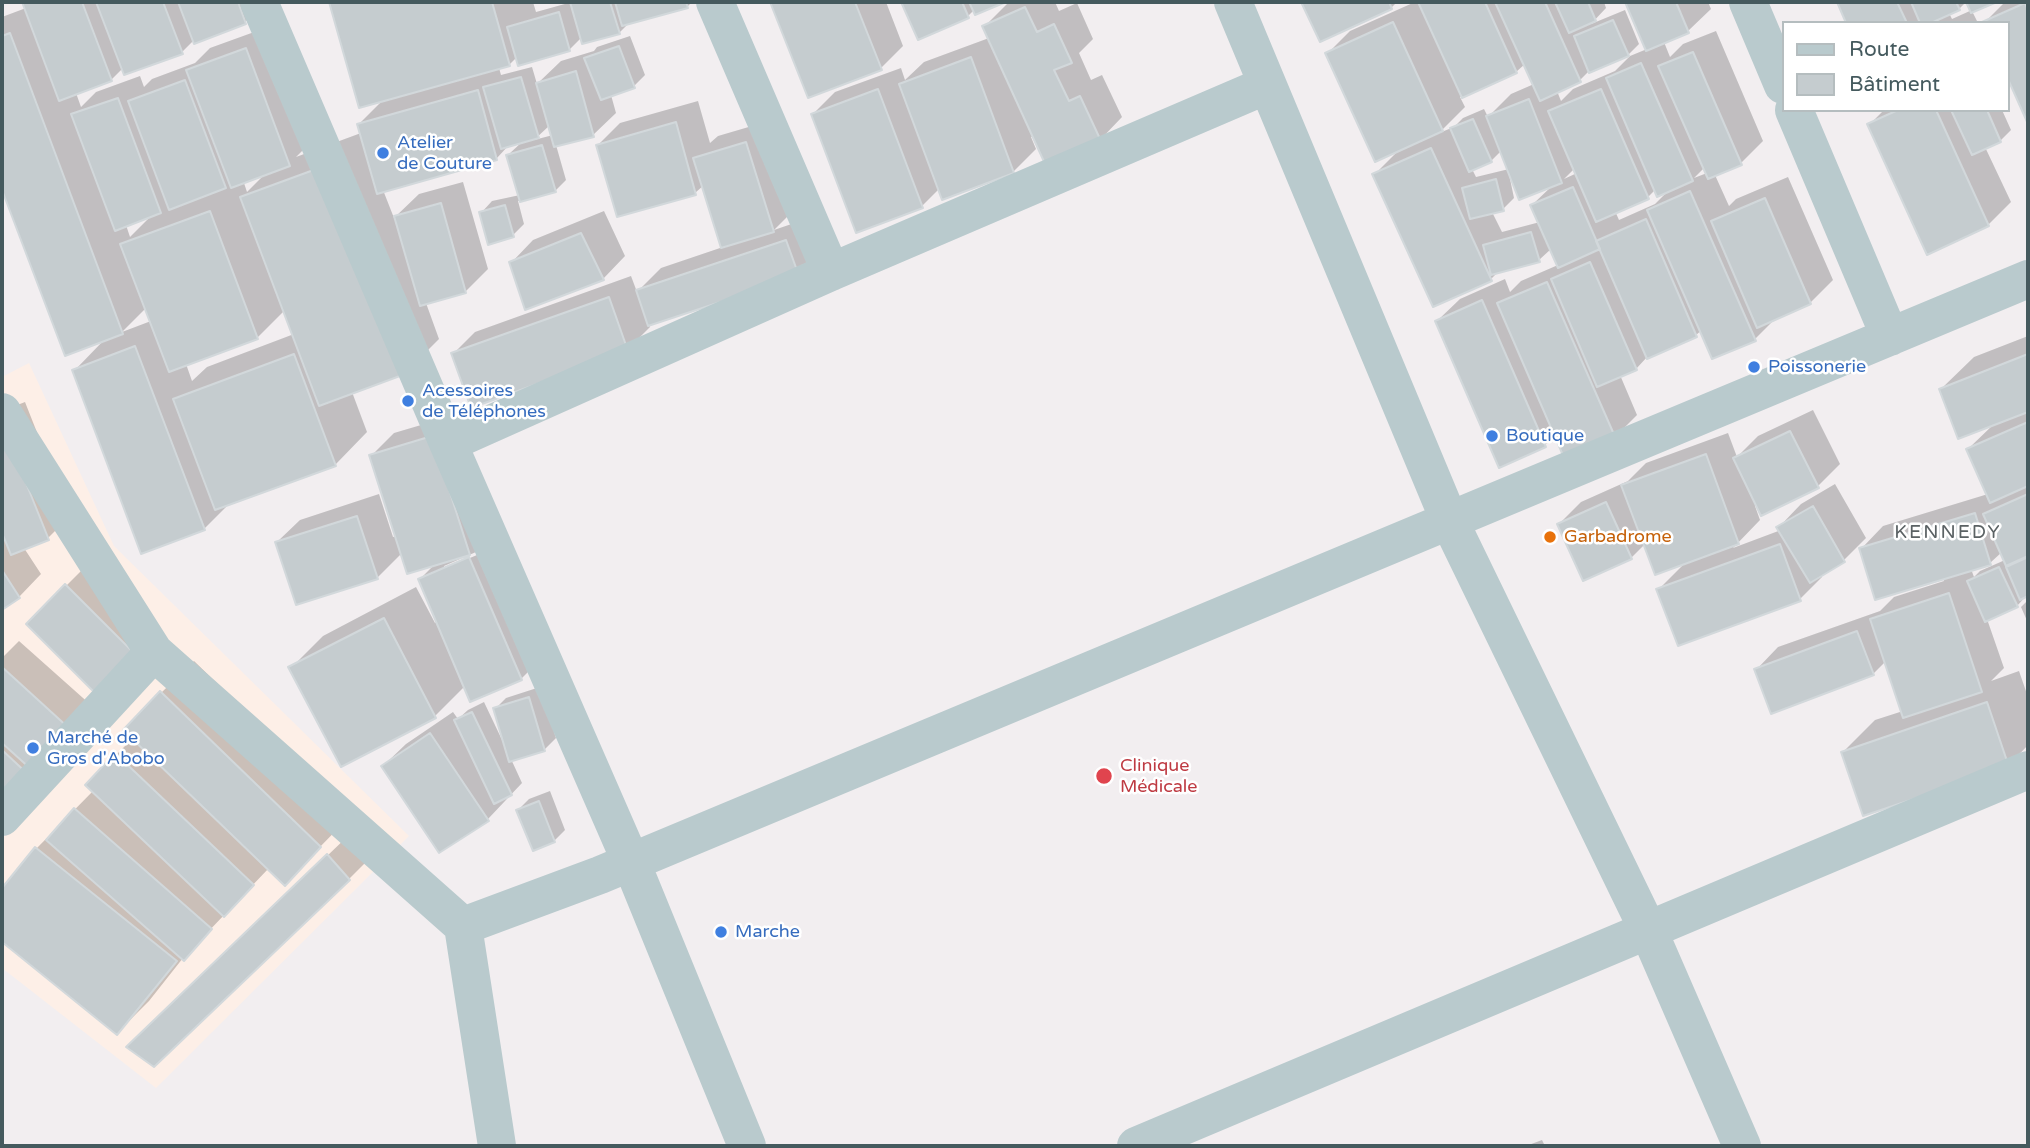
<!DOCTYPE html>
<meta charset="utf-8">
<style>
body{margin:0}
#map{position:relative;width:2030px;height:1148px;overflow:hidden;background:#f2eef0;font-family:"Varela Round",sans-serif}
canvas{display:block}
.frame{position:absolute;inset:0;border:4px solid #455a5e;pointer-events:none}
.legend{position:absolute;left:1782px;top:21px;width:228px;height:91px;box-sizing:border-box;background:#fff;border:2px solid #b5bdbf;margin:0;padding:9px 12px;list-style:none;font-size:21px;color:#455a5e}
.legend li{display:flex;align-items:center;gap:14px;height:35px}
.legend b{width:35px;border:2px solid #b5bdbf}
</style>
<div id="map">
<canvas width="2030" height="1148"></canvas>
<div class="frame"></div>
<ul class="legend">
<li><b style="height:9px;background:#b9cacd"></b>Route</li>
<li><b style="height:19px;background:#c5cccf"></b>Bâtiment</li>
</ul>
</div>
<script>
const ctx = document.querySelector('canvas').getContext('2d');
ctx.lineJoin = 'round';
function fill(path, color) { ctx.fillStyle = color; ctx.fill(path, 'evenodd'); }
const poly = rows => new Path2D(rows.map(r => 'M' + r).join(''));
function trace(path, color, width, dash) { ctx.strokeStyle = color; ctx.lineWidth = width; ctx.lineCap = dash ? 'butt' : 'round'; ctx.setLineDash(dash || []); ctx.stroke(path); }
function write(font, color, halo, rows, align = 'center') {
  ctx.font = font + ' "Varela Round",sans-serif'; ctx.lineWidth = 5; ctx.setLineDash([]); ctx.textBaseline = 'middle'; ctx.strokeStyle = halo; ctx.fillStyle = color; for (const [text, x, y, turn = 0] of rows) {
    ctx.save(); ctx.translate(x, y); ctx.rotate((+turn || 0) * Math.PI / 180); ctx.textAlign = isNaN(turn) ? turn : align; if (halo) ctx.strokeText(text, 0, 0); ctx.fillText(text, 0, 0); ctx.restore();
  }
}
fill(poly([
 [29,363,114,546,409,836,156,1088,2,968,2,377]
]), '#fdefe7');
fill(poly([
 [24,2,266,2,245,22,194,40,182,52,123,68,111,80,76,93,81,107,96,92,140,76,144,87,152,79,195,63,210,48,268,27,311,142,296,157,361,133,359,124,383,100,360,106,331,2,533,2,536,12,572,2,692,2,687,7,629,23,619,33,582,37,569,50,517,57,509,65,499,68,501,75,532,67,537,84,561,61,594,51,597,47,630,36,645,75,634,86,611,95,616,113,593,135,556,145,566,180,555,191,518,201,524,224,513,235,481,213,492,201,520,195,508,155,523,141,510,144,496,159,383,190,394,218,419,194,463,182,488,269,465,292,426,303,439,339,407,371,352,392,367,432,335,465,230,503,204,529,74,371,105,339,66,354,2,185,2,17,26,8],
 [550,125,553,135,534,140],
 [267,172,247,192,244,183],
 [152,215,130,237,126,225],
 [146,308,151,321,122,332],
 [285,310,294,334,207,367,192,381,186,364,257,338],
 [771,2,886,2,903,46,881,68,809,95],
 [903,2,1002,2,976,13,974,10,968,16,919,38],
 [1012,2,1055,2,1059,11,1077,3,1093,39,1079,53,1091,80,1102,75,1122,117,1100,140,1034,136,1031,137,1036,149,1013,172,939,189,922,206,813,114,835,92,901,68,905,80,924,62,989,38,984,27,1007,4],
 [1303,2,1397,2,1391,8,1321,40],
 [1415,2,1604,2,1606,8,1591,24,1625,10,1639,44,1628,55,1589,71,1580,80,1557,91,1561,101,1573,89,1615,71,1630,56,1647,49,1626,2,1708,2,1711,9,1688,31,1664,42,1670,57,1683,44,1716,31,1763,141,1741,163,1715,175,1729,206,1736,199,1788,177,1833,280,1810,303,1776,318,1755,339,1702,330,1696,335,1648,356,1636,369,1620,375,1637,415,1615,437,1556,434,1545,445,1437,321,1460,299,1505,279,1510,292,1521,281,1558,265,1551,249,1539,260,1498,272,1491,279,1374,175,1399,150,1327,54,1350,31],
 [1525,64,1534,84,1511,94,1488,117,1484,109,1463,118,1454,127,1439,133,1465,107,1460,97,1516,72],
 [1502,150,1509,169,1476,177,1472,169,1491,161],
 [1705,167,1707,173,1694,178],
 [1575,168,1577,173,1564,179],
 [1509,174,1553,185,1532,205,1540,222,1502,232,1492,212,1503,209,1514,198],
 [1656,189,1669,190,1655,204,1619,220,1615,211,1648,197],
 [1839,2,1966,2,1959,9,1949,13,1952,19,1972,10,1968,2,1992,2,1972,11,1978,23,1848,23],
 [2005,2,2028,2,2028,119,2007,73,2007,23,1984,23],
 [698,101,710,143,718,136,769,121,796,208,774,230,809,218,820,252,798,275,649,324,650,327,627,350,453,354,475,332,631,276,637,292,661,268,723,247,704,185,695,193,598,145,620,123],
 [1884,110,2002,110,2011,130,2000,141,1985,147,2011,202,1988,225,1869,125],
 [604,211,625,256,603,279,511,263,533,240],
 [2028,336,2028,594,2017,606,1987,619,2004,668,1991,681,2019,671,2028,697,2028,745,2009,765,1843,752,1875,720,1903,711,1886,661,1873,674,1756,670,1778,647,1880,611,1894,597,1944,581,1943,578,1861,549,1883,526,1988,494,1968,449,1995,423,1941,389,1974,357],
 [2002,552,2005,560,1980,571,1974,577,1971,569,1990,563],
 [25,402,70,516,48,538,24,548,41,574,19,597,2,608,2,411],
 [1813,410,1840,464,1817,487,1755,506,1760,520,1733,548,1781,530,1779,527,1801,504,1835,484,1866,538,1844,560,1821,574,1822,577,1800,599,1658,590,1686,562,1645,544,1631,558,1559,524,1581,502,1628,481,1646,463,1728,433,1737,457,1758,436],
 [455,415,543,657,521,679,465,686,435,716,342,765,291,668,323,636,416,587,435,623,438,621,420,579,435,564,402,553,377,578,277,542,300,520,379,494,393,537,397,536,371,456,394,433],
 [476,552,477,555,444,569,444,566],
 [89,563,161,635,100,695,28,624],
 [2028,600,2028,623,2021,607],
 [19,641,92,706,2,808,2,658],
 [194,661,352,814,285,883,269,868,183,958,149,1001,117,1033,2,940,2,891,37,848,93,791,116,755,133,738,161,693],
 [540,687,556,738,545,749,511,759,522,783,488,819,383,766,406,744,453,712,458,719,468,710,484,702,503,742,505,741,495,709,506,698],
 [550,791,565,830,554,841,518,810,529,799],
 [351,833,371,857,349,879,151,1025],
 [1542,1140,1545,1146,1526,1146]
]), '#0003');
const building = poly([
 [22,2,82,2,112,81,59,101,22,2],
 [96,2,163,2,183,54,124,75,96,2],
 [178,2,238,2,246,24,194,44,178,2],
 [329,2,492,2,510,66,359,108,329,2],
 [570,2,610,2,620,34,582,44,570,2],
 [615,2,686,2,688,8,622,26,615,2],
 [770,2,855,2,882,70,808,98,770,2],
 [901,2,962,2,969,18,918,40,901,2],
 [969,2,1006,2,975,15,969,2],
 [1301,2,1389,2,1392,9,1320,42,1301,2],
 [1418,2,1485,2,1517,73,1462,98,1418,2],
 [1495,2,1545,2,1581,82,1540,101,1495,2],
 [1555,2,1588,2,1596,21,1569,33,1555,2],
 [1625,2,1676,2,1689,33,1646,51,1625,2],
 [1837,2,1897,2,1907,23,1846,23,1837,2],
 [1911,2,1956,2,1960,10,1931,23,1920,23,1911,2],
 [1966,2,1997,2,1971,13,1966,2],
 [2025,3,2028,10,2028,124,2007,77,2007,23,1982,22,2025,3],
 [1025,7,1037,32,1054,24,1072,63,1054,70,1069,101,1080,96,1101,141,1046,166,982,26,1025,7],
 [559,12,570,51,518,66,507,27,559,12],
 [1613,20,1629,56,1589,73,1574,36,1613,20],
 [1393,22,1443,131,1375,162,1325,53,1393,22],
 [10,33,123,334,65,356,2,190,2,36,10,33],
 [619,46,635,88,601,100,584,58,619,46],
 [246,48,290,166,231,188,186,70,246,48],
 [1693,52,1742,165,1708,179,1658,66,1693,52],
 [971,57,1014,173,942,200,899,84,971,57],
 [1641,63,1693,181,1657,197,1606,78,1641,63],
 [576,71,594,137,554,147,536,83,576,71],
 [521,77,539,138,501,149,483,87,521,77],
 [185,80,226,188,169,210,128,101,185,80],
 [878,89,923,208,856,233,811,114,878,89],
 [1601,89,1649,199,1596,222,1548,111,1601,89],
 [478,90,497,160,377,194,357,124,478,90],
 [118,98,161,213,115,231,71,114,118,98],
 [1529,99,1562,183,1519,200,1486,116,1529,99],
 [1898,110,1936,110,1989,226,1927,255,1867,124,1898,110],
 [1951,110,1987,110,2001,142,1972,155,1951,110],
 [1473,119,1492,162,1469,172,1450,128,1473,119],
 [676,122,696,195,617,217,596,145,676,122],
 [746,142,774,232,721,248,693,158,746,142],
 [542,145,556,192,520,202,506,155,542,145],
 [1431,148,1492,281,1433,307,1372,174,1431,148],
 [330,164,408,373,319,406,240,197,330,164],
 [1496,179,1504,211,1470,219,1462,188,1496,179],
 [1573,187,1600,249,1558,268,1530,205,1573,187],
 [1690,191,1756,341,1712,359,1647,210,1690,191],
 [1765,198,1811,304,1757,328,1711,221,1765,198],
 [441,203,466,293,420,306,394,216,441,203],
 [505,205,514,237,488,245,479,212,505,205],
 [210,211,258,339,169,372,120,244,210,211],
 [1646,219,1697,337,1647,359,1596,241,1646,219],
 [1531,232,1540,262,1491,275,1483,245,1531,232],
 [581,233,604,280,525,310,509,262,581,233],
 [786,240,799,276,648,326,636,290,786,240],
 [1590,262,1637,370,1597,387,1551,279,1590,262],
 [1547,282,1616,439,1565,460,1497,303,1547,282],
 [609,297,628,351,471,408,451,353,609,297],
 [1482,300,1546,447,1499,468,1435,321,1482,300],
 [135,346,205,530,141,554,72,370,135,346],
 [294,354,336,466,215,510,173,399,294,354],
 [2028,354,2028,412,1958,439,1939,389,2028,354],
 [2028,422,2028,486,1990,503,1966,449,2028,422],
 [2,423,49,540,11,555,2,533,2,423],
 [1790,431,1819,488,1761,516,1733,458,1790,431],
 [432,436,470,555,407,574,369,455,432,436],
 [1706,454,1739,544,1655,575,1621,485,1706,454],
 [2028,494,2028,556,2006,566,1983,514,2028,494],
 [1606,502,1632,559,1583,581,1557,524,1606,502],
 [1813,506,1845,562,1810,583,1776,527,1813,506],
 [1975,513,1991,565,1875,600,1859,548,1975,513],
 [357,516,378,579,296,605,275,542,357,516],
 [1780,544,1801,601,1678,646,1656,589,1780,544],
 [469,557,522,680,470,702,418,579,469,557],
 [2028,557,2028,596,2020,600,2006,567,2028,557],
 [1999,567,2018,607,1985,622,1967,581,1999,567],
 [2,570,20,598,2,610,2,570],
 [65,584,139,658,100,698,26,624,65,584],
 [1949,593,1982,692,1903,718,1870,619,1949,593],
 [384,618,436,718,341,767,288,667,384,618],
 [1857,631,1874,675,1771,714,1754,669,1857,631],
 [2,667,71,730,33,771,2,743,2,667],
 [160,691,321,847,285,886,123,730,160,691],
 [529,697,545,751,509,762,493,708,529,697],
 [1987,702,2009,767,1863,816,1841,752,1987,702],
 [472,712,512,795,494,804,454,720,472,712],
 [430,733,489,821,439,853,381,766,430,733],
 [2,750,31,777,2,808,2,750],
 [115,753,254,885,224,917,85,785,115,753],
 [539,801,555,842,533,851,516,810,539,801],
 [74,808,212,929,184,961,46,840,74,808],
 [35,847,177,961,117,1035,2,942,2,888,35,847],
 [327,854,350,880,154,1067,126,1047,327,854]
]);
fill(building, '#c5cccf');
trace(building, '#d2d8db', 2);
trace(poly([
 [259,2,448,443,631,862,747,1146],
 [715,2,831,272],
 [1233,2,1450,522,1649,932,1742,1146],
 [1748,2,1783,85],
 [1794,110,1890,337],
 [2,412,154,652,463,926,497,1146],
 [448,443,831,272,1267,85],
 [2,817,154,652],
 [463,926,600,875,2028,279],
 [1136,1146,2028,770]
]), '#b9cacd', 38);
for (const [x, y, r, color] of [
 [383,153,7,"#3f7fe0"],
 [1754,367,7,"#3f7fe0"],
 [408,401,7,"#3f7fe0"],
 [1492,436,7,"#3f7fe0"],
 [1550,537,7,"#e8710a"],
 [33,748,7,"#3f7fe0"],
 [1104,776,9,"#e0444e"],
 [721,932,7,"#3f7fe0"]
]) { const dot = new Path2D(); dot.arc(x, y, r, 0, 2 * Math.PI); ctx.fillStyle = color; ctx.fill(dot); trace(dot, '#fff', 2.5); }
write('18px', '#366cbe', '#fff', [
 ["Atelier",397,143],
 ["de Couture",397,164],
 ["Poissonerie",1768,367],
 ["Acessoires",422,391],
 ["de Téléphones",422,412],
 ["Boutique",1506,436],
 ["Marché de",47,738],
 ["Gros d'Abobo",47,759],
 ["Marche",735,932]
], 'left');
write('18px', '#c56008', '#fff', [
 ["Garbadrome",1564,537]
], 'left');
write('18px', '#be3a42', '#fff', [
 ["Clinique",1120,766],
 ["Médicale",1120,787]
], 'left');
ctx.letterSpacing = '2px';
write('19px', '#5b6264', '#fff', [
 ["KENNEDY",1948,533]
]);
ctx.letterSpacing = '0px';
</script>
